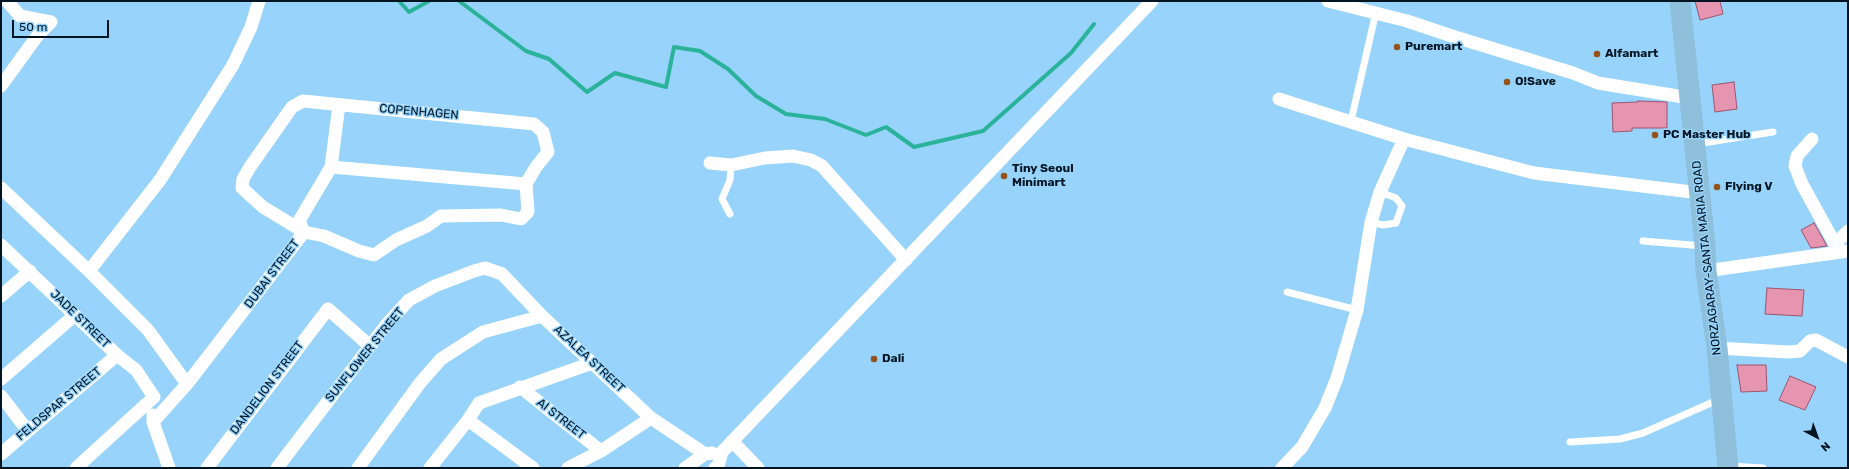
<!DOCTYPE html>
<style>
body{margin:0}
#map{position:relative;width:1849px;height:469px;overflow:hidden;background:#97d3fa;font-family:Rubik,sans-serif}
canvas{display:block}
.frame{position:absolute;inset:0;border:2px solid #001422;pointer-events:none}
.north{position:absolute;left:1797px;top:417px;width:40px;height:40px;-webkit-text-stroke:3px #97d3fa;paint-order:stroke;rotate:139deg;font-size:11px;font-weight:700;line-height:16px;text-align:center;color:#001422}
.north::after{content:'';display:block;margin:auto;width:14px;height:18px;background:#001422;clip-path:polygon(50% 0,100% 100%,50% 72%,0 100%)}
.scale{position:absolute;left:12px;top:20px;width:97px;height:18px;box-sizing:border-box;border:2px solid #001422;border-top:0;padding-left:5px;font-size:12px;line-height:14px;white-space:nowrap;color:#001422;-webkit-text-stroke:3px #97d3fa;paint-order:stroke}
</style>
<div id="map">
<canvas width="1849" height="469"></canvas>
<div class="frame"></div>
<div class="north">N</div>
<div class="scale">50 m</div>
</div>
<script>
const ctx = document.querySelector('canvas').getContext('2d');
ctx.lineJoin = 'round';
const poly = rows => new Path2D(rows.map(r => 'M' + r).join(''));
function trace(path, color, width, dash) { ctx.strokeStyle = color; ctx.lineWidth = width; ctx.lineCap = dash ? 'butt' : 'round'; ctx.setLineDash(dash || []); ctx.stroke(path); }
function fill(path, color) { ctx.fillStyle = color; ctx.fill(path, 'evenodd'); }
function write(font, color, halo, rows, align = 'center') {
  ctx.font = font + ' Rubik,sans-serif'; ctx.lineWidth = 3; ctx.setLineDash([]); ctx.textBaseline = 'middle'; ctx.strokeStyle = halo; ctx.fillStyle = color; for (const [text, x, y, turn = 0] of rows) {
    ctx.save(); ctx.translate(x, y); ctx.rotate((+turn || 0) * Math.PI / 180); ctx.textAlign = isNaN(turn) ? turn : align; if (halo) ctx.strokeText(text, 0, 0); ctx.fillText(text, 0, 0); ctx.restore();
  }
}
trace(poly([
 [399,1,409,12,429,1],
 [459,1,526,51,549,59,587,92,615,73,666,87,674,47,700,51,728,69,756,96,786,114,825,119,866,135,886,127,914,147,983,131,1071,53,1094,24]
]), '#2ab39a', 4);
const building = poly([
 [1695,1,1720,1,1723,14,1700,20,1695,1],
 [1734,82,1737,109,1715,112,1712,85,1734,82],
 [1638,101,1667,102,1667,128,1632,128,1632,131,1613,132,1612,103,1638,102,1638,101],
 [1814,223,1827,246,1811,248,1801,230,1814,223],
 [1767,288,1804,290,1802,316,1765,314,1767,288],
 [1737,365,1766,365,1767,391,1741,392,1737,365],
 [1790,376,1816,387,1805,410,1779,400,1790,376]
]);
fill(building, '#e695b1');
trace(building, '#9e546f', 1);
trace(poly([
 [1351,121,1376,12],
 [1696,144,1773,132],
 [730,214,722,199,730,180,731,165],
 [1371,222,1383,225,1396,223,1402,206,1396,198,1380,192],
 [1643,241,1703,246],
 [1287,292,1357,310],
 [1570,442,1620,439,1643,433,1720,399],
 [1729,466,1763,468]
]), '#fff', 7);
trace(poly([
 [1328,1,1407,21,1455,37,1573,73,1598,83,1690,98],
 [1,86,38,35,51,22,20,16,7,1],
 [1279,99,1404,139],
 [303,101,534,124,543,132,548,152,536,167,526,184,528,212,521,219,501,215,441,216,427,226,396,240,374,255,359,251,324,236,304,232,263,207,242,188,243,179,250,167,292,107,303,101],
 [1812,139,1797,156,1795,166,1802,184,1835,244],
 [710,163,731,165,765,158,793,156,811,160,822,166,830,175,906,260],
 [331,167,526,184],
 [1,188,89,271,148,330,187,384],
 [304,232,299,221,331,167,339,105],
 [1,245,117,355,136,370,154,397],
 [1839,250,1835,244,1848,231],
 [89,271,160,180,233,65,251,27,259,1],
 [1706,271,1848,251],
 [1,296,30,271],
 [1717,348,1788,352,1800,351,1810,341,1816,340,1848,357],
 [1,379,75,315],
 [520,387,601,451],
 [1,396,28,431],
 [153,415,153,422,169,468],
 [468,420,533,468],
 [153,422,187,384,304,232],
 [732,441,758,468],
 [722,452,1152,1],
 [1,454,117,355],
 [76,468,154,397],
 [207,468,328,309,370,346],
 [277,468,387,324,409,300,435,286,474,271,485,268,502,274,542,316,651,418,705,454],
 [358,468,420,383,441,359,483,332,542,316],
 [430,468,468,420,479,403,592,363],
 [568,468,601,451,651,418],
 [685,468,705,454,712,453],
 [715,468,718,466,722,452],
 [1282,468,1302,447,1325,408,1337,378,1357,310,1371,222,1380,192,1404,139,1534,173,1700,193]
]), '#fff', 13);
trace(poly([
 [1680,1,1705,246,1706,271,1717,348,1728,468]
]), '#8ebfdb', 21);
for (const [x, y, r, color] of [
 [1397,47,4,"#92521a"],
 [1597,54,4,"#92521a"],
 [1507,82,4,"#92521a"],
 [1655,135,4,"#92521a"],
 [1004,176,4,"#92521a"],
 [1717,187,4,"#92521a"],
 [874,359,4,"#92521a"]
]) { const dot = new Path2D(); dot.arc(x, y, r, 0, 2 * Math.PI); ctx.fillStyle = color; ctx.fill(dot); trace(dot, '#97d3fa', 1.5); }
write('bold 12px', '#001422', '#97d3fa', [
 ["Puremart",1405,47],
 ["Alfamart",1605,54],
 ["O!Save",1515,82],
 ["PC Master Hub",1663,135],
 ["Tiny Seoul",1012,169],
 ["Minimart",1012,183],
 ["Flying V",1725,187],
 ["Dali",882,359]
], 'left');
write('12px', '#001422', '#97d3fa', [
 ["COPENHAGEN",419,112,5],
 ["NORZAGARAY-SANTA MARIA ROAD",1707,258,-96],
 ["DUBAI STREET",272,274,-53],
 ["JADE STREET",80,319,44],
 ["SUNFLOWER STREET",365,355,-51],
 ["AZALEA STREET",589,359,43],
 ["DANDELION STREET",267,388,-53],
 ["FELDSPAR STREET",59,404,-40],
 ["AI STREET",561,419,38]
]);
</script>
